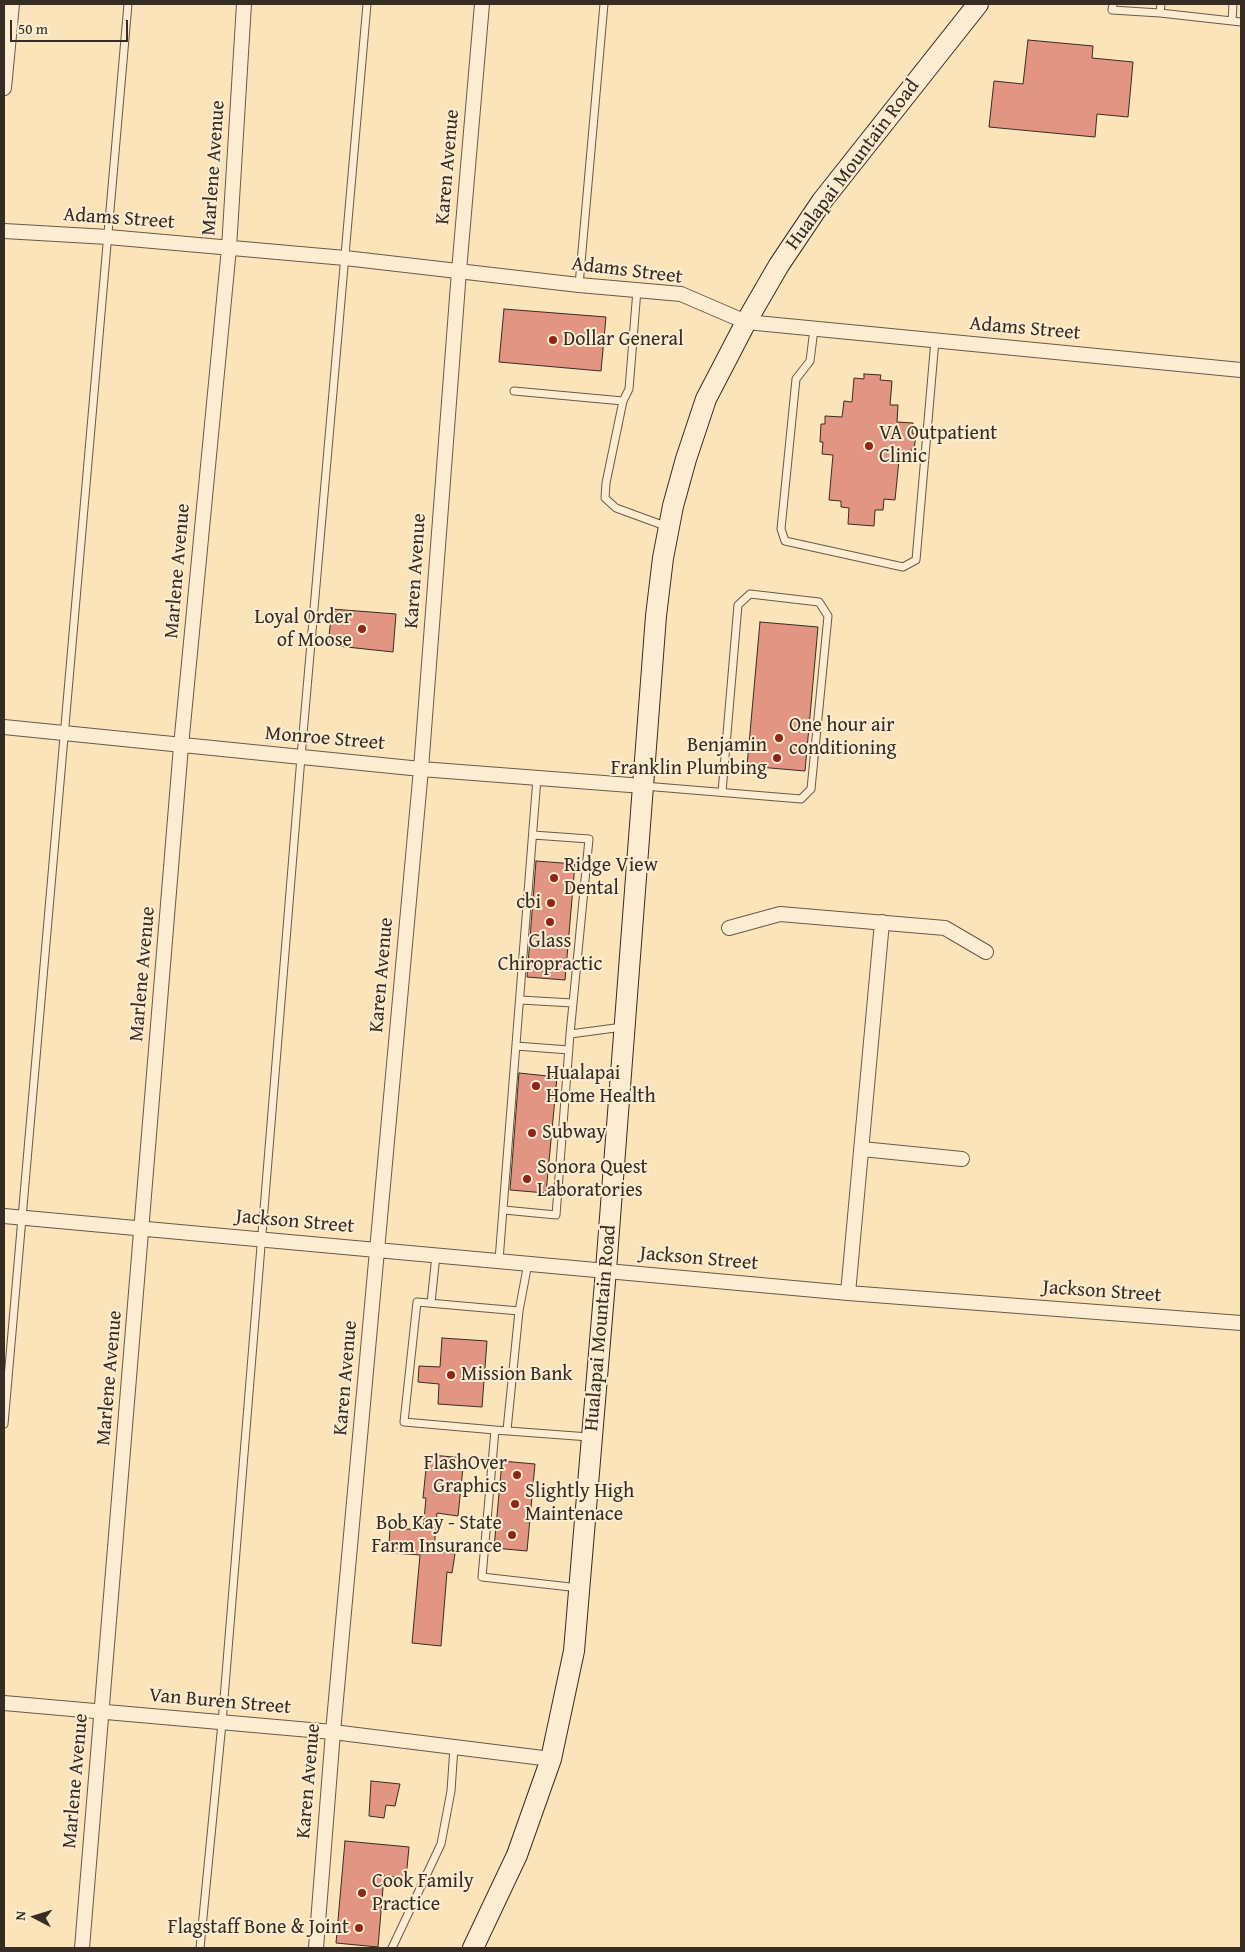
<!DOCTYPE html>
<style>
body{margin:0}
#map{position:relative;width:1245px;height:1952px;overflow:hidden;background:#fbe3ba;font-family:"Gentium Book Plus",serif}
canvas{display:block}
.frame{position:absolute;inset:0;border:5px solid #372c23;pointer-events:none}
.north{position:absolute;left:10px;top:1892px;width:50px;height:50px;-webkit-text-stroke:4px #fcedd2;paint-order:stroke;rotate:275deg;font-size:14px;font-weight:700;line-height:20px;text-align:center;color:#372c23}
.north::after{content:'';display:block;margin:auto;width:18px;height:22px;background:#372c23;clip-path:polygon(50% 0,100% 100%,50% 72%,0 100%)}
.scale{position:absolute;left:10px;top:20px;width:118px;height:22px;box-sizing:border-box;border:2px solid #372c23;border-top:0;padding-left:6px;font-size:15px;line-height:18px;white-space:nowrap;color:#372c23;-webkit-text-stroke:4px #fcedd2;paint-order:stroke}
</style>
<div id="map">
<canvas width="1245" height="1952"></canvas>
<div class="frame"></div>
<div class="north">N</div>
<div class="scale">50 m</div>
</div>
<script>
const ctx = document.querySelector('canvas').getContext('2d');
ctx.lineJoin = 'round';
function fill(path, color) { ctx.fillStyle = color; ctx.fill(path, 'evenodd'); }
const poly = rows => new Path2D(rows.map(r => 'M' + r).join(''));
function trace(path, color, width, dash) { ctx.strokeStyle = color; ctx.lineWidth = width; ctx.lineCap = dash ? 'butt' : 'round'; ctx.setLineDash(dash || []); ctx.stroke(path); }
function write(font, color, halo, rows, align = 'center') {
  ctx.font = font + ' "Gentium Book Plus",serif'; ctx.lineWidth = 4; ctx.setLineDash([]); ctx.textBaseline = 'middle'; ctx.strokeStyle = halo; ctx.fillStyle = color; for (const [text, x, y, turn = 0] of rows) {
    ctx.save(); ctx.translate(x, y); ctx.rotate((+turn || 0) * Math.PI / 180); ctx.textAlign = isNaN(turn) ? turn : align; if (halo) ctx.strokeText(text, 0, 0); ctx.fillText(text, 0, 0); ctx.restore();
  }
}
const building = poly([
 [1028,40,1093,46,1092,58,1133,62,1128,117,1097,114,1095,137,989,127,994,81,1023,84,1028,40],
 [504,309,606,317,601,371,499,362,504,309],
 [864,374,881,375,880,380,892,381,890,405,898,405,897,422,913,423,912,433,916,434,914,450,911,450,910,461,899,460,895,500,884,499,883,510,875,510,874,526,848,524,849,508,841,507,841,501,829,500,833,455,822,454,823,442,820,442,821,424,825,424,825,416,842,417,844,401,852,402,854,378,864,379,864,374],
 [332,609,396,614,393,652,328,645,332,609],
 [760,622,818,627,805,771,747,766,760,622],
 [536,861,575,864,565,980,527,977,536,861],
 [519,1073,557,1077,546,1193,510,1190,519,1073],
 [442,1338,487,1341,482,1407,438,1404,439,1384,418,1382,419,1366,440,1367,442,1338],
 [431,1455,464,1458,458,1516,437,1513,434,1550,455,1554,452,1573,447,1572,441,1646,412,1643,420,1555,394,1553,394,1545,389,1544,390,1528,423,1530,426,1498,423,1498,427,1459,430,1460,431,1455],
 [502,1461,535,1464,527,1551,494,1548,502,1461],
 [371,1781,400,1784,395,1806,386,1805,384,1818,369,1816,371,1781],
 [345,1841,409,1847,406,1878,384,1876,378,1947,336,1943,345,1841]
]);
fill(building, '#e29582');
trace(building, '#372c23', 1);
const lane = poly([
 [1113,4,1112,10,1160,13,1161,4],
 [1160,13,1241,22],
 [1232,21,1233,4],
 [579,285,604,4],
 [814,329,810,361,796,379,781,529,785,541,903,567,916,560,935,340],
 [514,391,623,401,629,389,637,290],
 [623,401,606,483,605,498,616,508,668,527],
 [644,786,801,799,811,789,828,616,819,602,750,594,738,605,722,792],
 [533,835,589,839,570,1034],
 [520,1000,573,1003],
 [516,1046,569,1050],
 [504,1210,556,1215,570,1034,623,1027],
 [499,1260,537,778],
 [431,1303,436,1255],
 [519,1311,528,1263],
 [4,1424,128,4],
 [495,1430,404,1422,417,1302,519,1311,507,1430],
 [579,1588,482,1577,495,1430,589,1437],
 [200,1948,222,1723,301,757,367,4],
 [392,1948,441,1844,451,1791,454,1747]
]);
const street = poly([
 [4,88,12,4],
 [4,231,108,237,345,258,579,285,681,294,746,322,1241,370],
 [4,727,421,769,643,786],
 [729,928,780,914,945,928,986,952],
 [862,1149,962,1159],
 [4,1216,848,1293,1241,1323],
 [848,1293,882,922],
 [4,1703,333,1732,551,1759],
 [82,1948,181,746,229,248,244,4],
 [316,1948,333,1732,421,769,459,271,482,4]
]);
const secondary = poly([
 [473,1948,517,1855,551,1759,574,1651,606,1270,656,616,663,558,673,506,686,459,706,399,746,322,779,265,822,201,978,4]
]);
trace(lane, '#685a49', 9);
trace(street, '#685a49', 16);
trace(secondary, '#372c23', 22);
trace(lane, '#fcedd2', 7);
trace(street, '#fcedd2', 14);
trace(secondary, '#fcedd2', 20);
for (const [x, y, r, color] of [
 [553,340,5,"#8f2418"],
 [869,446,5,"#8f2418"],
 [362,629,5,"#8f2418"],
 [779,738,5,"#8f2418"],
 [777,758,5,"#8f2418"],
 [554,878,5,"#8f2418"],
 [551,903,5,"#8f2418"],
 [550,922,5,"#8f2418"],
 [536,1086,5,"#8f2418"],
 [532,1133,5,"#8f2418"],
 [527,1179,5,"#8f2418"],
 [451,1375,5,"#8f2418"],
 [517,1475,5,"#8f2418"],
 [515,1504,5,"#8f2418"],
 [512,1535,5,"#8f2418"],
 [362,1893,5,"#8f2418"],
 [359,1928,5,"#8f2418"]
]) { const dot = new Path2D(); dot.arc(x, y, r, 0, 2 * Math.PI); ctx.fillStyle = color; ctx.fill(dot); trace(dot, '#fcedd2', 2); }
write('20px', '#372c23', '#fcedd2', [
 ["Hualapai Mountain Road",853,165,-53],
 ["Karen Avenue",448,167,-85],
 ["Marlene Avenue",214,168,-86],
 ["Adams Street",119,219,4],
 ["Adams Street",627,271,7],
 ["Adams Street",1025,329,5],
 ["Marlene Avenue",178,571,-85],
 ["Karen Avenue",416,571,-86],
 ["Monroe Street",325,739,5],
 ["Marlene Avenue",143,974,-85],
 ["Karen Avenue",382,975,-85],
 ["Jackson Street",295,1222,5],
 ["Jackson Street",699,1259,5],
 ["Jackson Street",1102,1292,4],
 ["Hualapai Mountain Road",601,1328,-85],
 ["Marlene Avenue",110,1378,-85],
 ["Karen Avenue",346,1378,-85],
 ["Van Buren Street",220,1702,5],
 ["Marlene Avenue",76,1781,-85],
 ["Karen Avenue",309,1781,-85]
]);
write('20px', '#372c23', '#fcedd2', [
 ["Dollar General",563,340],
 ["VA Outpatient",879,434],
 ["Clinic",879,457],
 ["Loyal Order",352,618,"right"],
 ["of Moose",352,641,"right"],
 ["One hour air",789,726],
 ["conditioning",789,749],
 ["Benjamin",767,746,"right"],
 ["Franklin Plumbing",767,769,"right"],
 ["Ridge View",564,866],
 ["Dental",564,889],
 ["cbi",541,903,"right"],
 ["Glass",550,942,"center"],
 ["Chiropractic",550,965,"center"],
 ["Hualapai",546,1074],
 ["Home Health",546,1097],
 ["Subway",542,1133],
 ["Sonora Quest",537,1168],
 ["Laboratories",537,1191],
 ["Mission Bank",461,1375],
 ["FlashOver",507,1464,"right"],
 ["Graphics",507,1487,"right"],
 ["Slightly High",525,1492],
 ["Maintenace",525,1515],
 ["Bob Kay - State",502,1524,"right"],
 ["Farm Insurance",502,1547,"right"],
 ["Cook Family",372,1882],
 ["Practice",372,1905],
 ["Flagstaff Bone & Joint",349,1928,"right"]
], 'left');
</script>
